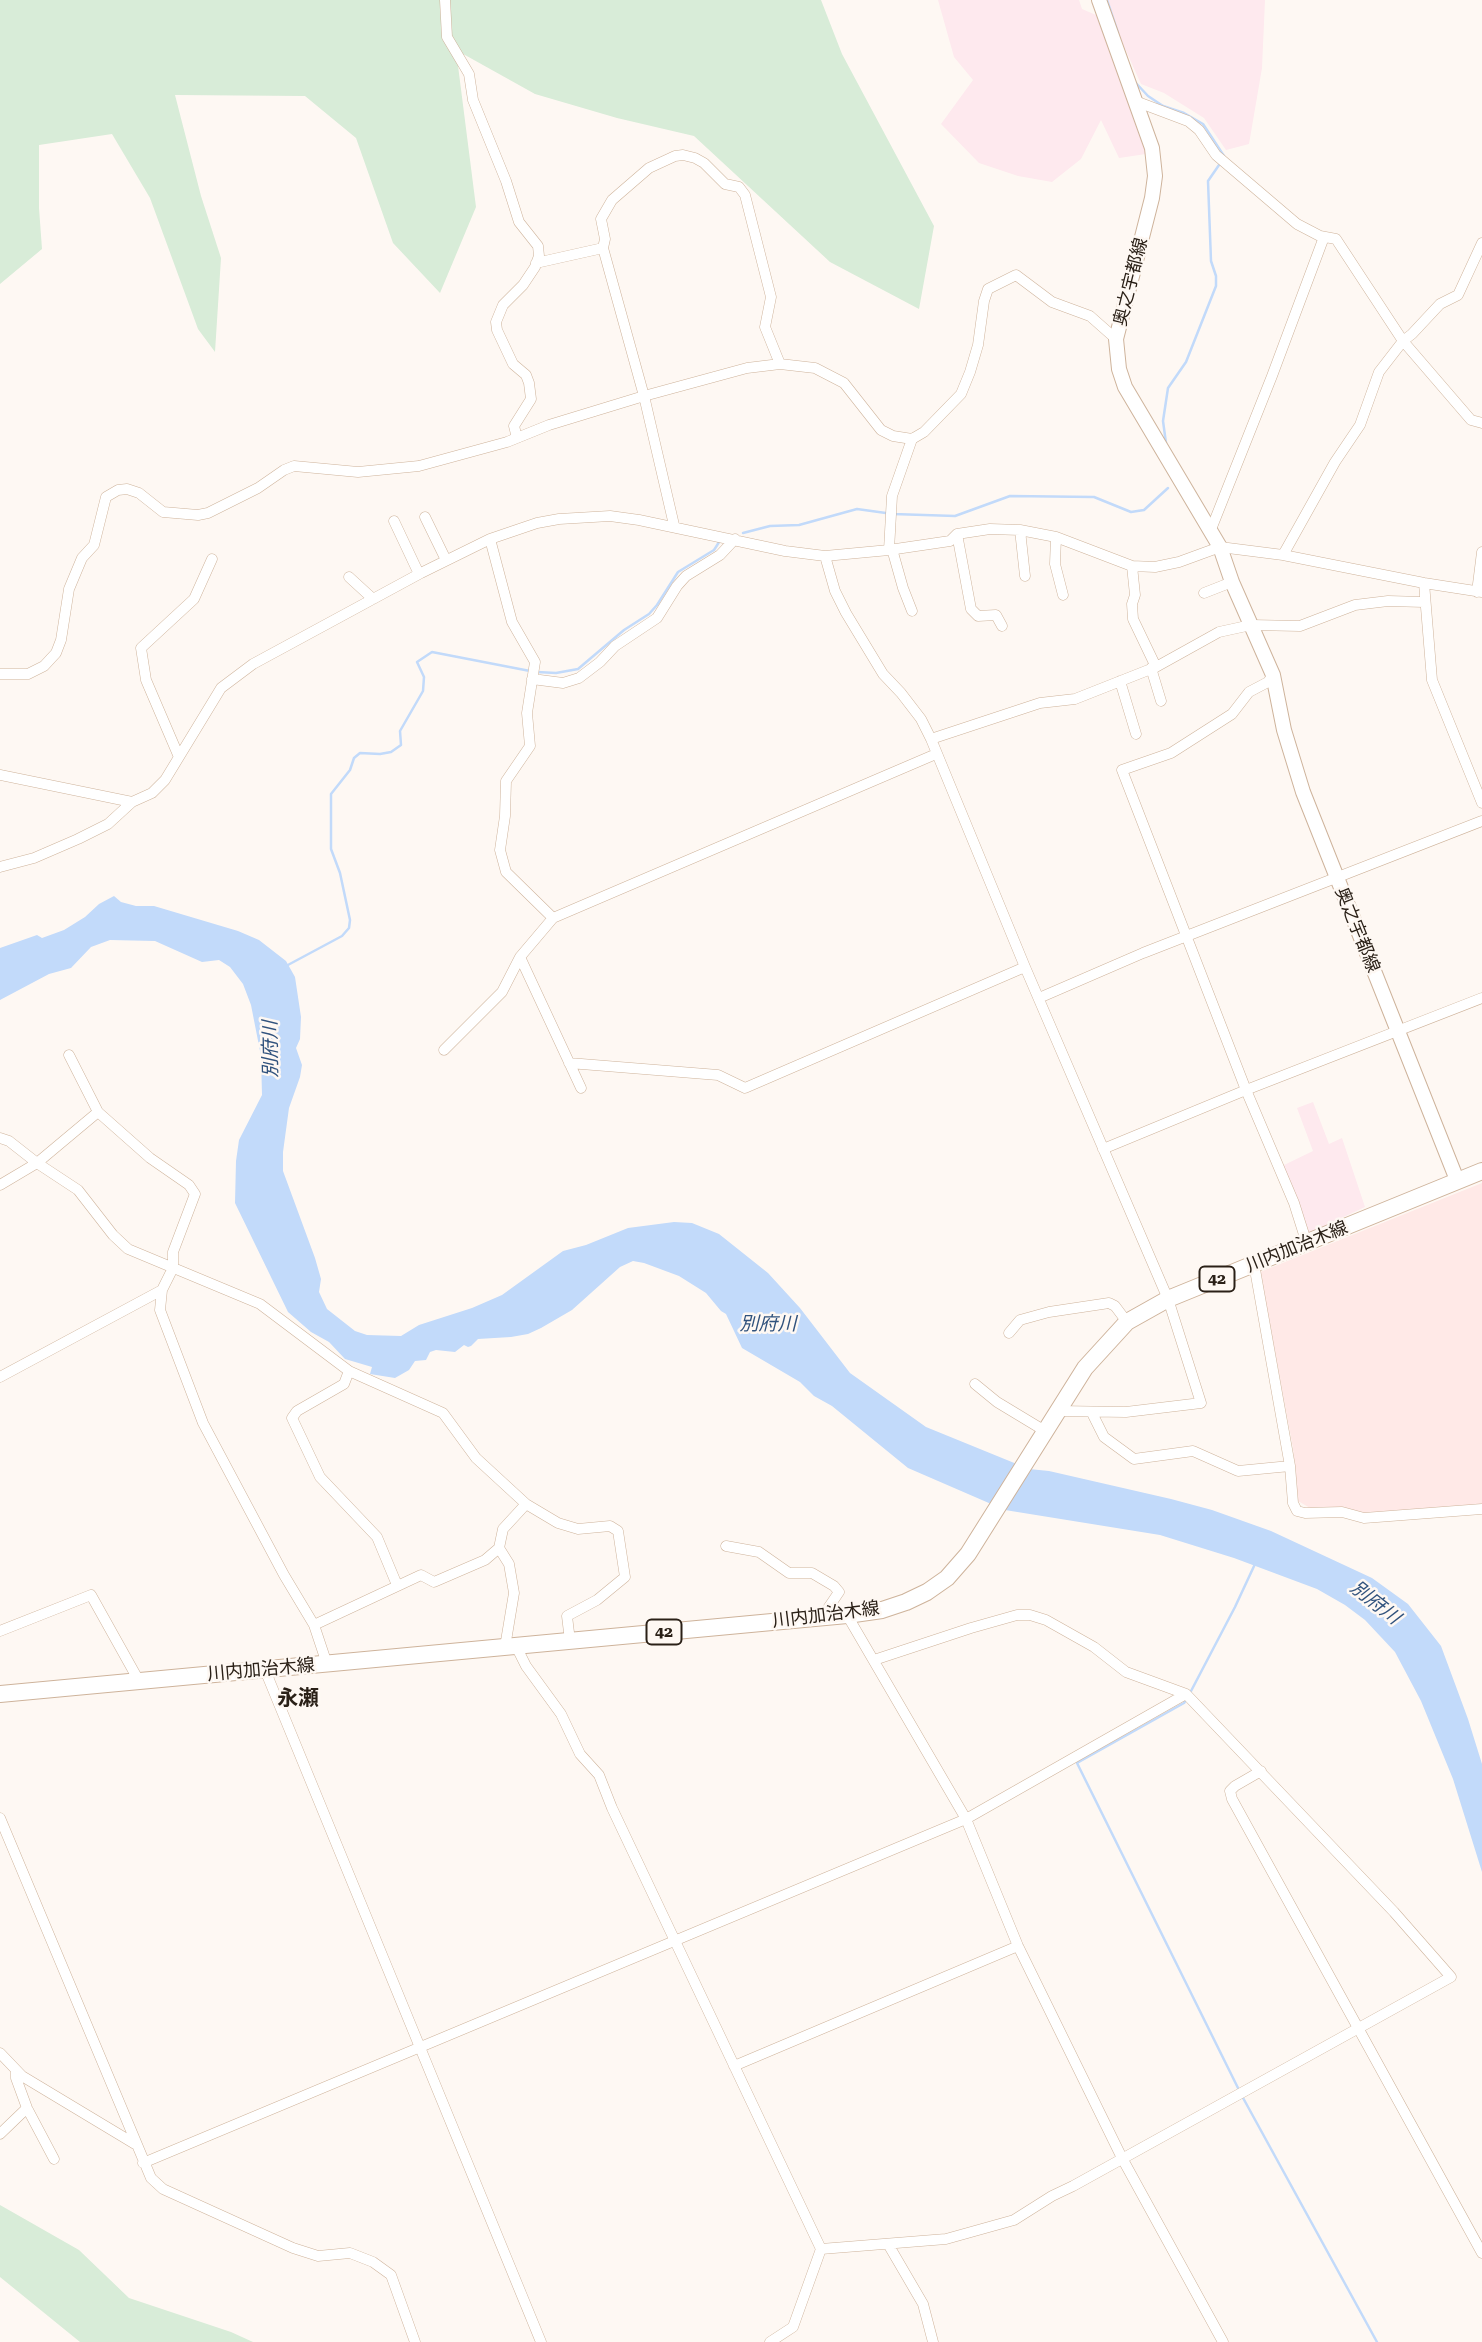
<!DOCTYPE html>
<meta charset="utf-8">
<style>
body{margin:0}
canvas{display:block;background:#fef8f3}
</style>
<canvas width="1482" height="2342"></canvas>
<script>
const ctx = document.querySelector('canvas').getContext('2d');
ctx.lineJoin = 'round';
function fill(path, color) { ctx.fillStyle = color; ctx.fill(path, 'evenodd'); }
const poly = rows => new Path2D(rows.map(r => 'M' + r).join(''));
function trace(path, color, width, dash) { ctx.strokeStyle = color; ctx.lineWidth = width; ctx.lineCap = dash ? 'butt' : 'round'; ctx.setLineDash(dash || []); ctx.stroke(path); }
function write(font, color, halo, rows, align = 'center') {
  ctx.font = font + ' "Roboto Serif","Noto Sans JP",serif'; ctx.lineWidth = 5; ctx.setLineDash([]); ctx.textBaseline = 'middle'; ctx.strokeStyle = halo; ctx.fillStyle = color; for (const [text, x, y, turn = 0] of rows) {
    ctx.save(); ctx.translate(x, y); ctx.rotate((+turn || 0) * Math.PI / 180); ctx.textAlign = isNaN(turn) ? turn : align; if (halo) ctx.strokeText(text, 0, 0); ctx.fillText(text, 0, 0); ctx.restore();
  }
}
fill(poly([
 [938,0,1079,0,1082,9,1096,15,1144,141,1146,154,1119,158,1101,120,1081,159,1052,182,1018,176,979,163,941,124,973,80,954,57],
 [1103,0,1265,0,1262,68,1249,144,1226,150,1204,118,1164,93,1141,84],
 [1313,1102,1329,1144,1342,1138,1365,1207,1307,1234,1282,1166,1313,1151,1297,1108]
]), '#fee9ee');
fill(poly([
 [1482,1183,1482,1505,1364,1515,1343,1508,1310,1508,1298,1501,1293,1448,1260,1272]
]), '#ffe9e7');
fill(poly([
 [0,0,821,0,842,54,934,226,919,309,830,262,694,136,617,118,535,94,456,50,476,207,440,293,393,243,356,138,305,96,175,95,201,196,221,258,215,352,198,329,150,198,112,134,39,145,39,208,42,249,0,284],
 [0,2205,79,2250,129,2298,231,2332,253,2342,80,2342,0,2277]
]), '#d8ecd8');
fill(poly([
 [114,896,121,902,136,906,154,906,238,931,259,940,286,961,295,977,301,1017,300,1039,296,1048,302,1065,300,1077,289,1108,283,1152,283,1171,315,1258,321,1279,319,1292,327,1309,355,1331,367,1335,401,1336,419,1325,472,1308,502,1295,563,1251,586,1245,628,1228,674,1222,692,1223,719,1234,768,1273,800,1308,850,1373,926,1427,1029,1469,1049,1471,1171,1499,1212,1510,1271,1531,1372,1578,1408,1604,1441,1646,1468,1719,1482,1764,1482,1872,1453,1779,1421,1701,1395,1652,1365,1620,1345,1605,1317,1589,1234,1558,1160,1535,1005,1510,908,1468,832,1406,814,1396,800,1382,742,1348,726,1314,721,1311,706,1293,679,1276,644,1263,633,1261,620,1267,572,1310,541,1328,528,1334,511,1337,478,1339,471,1346,468,1347,464,1345,455,1352,436,1350,430,1352,426,1360,415,1361,409,1370,395,1378,370,1374,372,1367,345,1359,329,1342,311,1332,288,1312,235,1203,236,1161,239,1140,262,1095,261,1056,251,1005,243,984,230,967,219,960,202,962,155,941,110,940,91,947,71,968,49,974,0,1000,0,948,37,935,42,938,64,930,85,917,99,904]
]), '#c2dafa');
trace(poly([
 [1107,0,1118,33],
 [1135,82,1148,96,1163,106,1184,113,1203,124,1224,156],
 [1166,443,1163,421,1168,388,1186,362,1216,286,1216,276,1211,261,1208,181,1219,165],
 [743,533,770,526,799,525,857,509,893,514,955,516,1010,496,1094,497,1131,512,1144,510,1168,488],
 [537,672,556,673,578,669,624,630,649,614,657,605,678,572,714,550,721,539],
 [286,966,342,936,349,928,350,920,340,873,331,849,331,794,350,770,354,758,360,753,380,754,391,752,401,745,400,731,423,691,424,677,417,662,432,652,530,671],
 [1190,1693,1235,1607,1255,1564],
 [1187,1698,1184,1703,1077,1763,1239,2090],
 [1242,2096,1377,2342]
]), '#c2dafa', 2.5);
const street = poly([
 [445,0,447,37,469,74,473,100,506,181,519,222,538,246,539,256,535,267,523,285,503,305,496,322,497,330,513,364,526,375,529,383,531,399,514,426,517,438],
 [1135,101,1188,121,1199,130,1216,155,1297,224,1320,236,1336,239,1403,341,1471,420,1482,423],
 [536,263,603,248],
 [425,517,446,560],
 [394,521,419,574],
 [674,525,644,396,603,248,605,239,601,219,612,200,649,168,675,156,683,155,695,158,704,163,725,184,739,187,745,195,771,297,765,327,780,364],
 [1020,530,1025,576],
 [1210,532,1272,376,1324,237],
 [957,534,971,609,978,616,996,615,1002,626],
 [1056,537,1055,564,1063,595],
 [490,539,512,622,535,662,527,713,530,746,506,781,505,816,500,850,506,872,553,918],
 [892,549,903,588,912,611],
 [889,550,892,496,912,439,924,432,961,394,970,372,978,345,984,301,988,289,1016,275,1052,302,1090,316,1116,339],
 [1283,555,1335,462,1360,425,1379,372,1403,341,1412,334,1440,304,1458,295,1482,243],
 [825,556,835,591,846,613,883,674,901,693,921,719,931,739,1025,967,1168,1299,1201,1403,1126,1412,1057,1411],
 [1132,566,1135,595,1132,604,1133,619,1156,667],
 [349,577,373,599],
 [1424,583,1432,680,1482,803],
 [1477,592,1482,552],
 [1204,593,1232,582],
 [1151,668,1161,701],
 [0,674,28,674,44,666,56,653,61,640,69,589,82,558,94,545,106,497,118,490,127,489,139,493,163,512,198,515,208,513,258,488,284,470,294,466,358,472,419,466,507,442,549,425,644,396,747,368,780,364,815,368,844,383,881,430,893,436,912,439],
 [1273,675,1268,682,1249,692,1232,714,1171,753,1122,770,1246,1090,1294,1203,1307,1244],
 [532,679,563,683,579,678,600,662,615,646,657,618,677,586,686,576,720,555,735,539],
 [1120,681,1136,734],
 [931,739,1040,703,1075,699,1156,667,1219,632,1251,625,1300,626,1355,605,1388,601,1424,602],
 [179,757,146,680,141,648,194,599,212,559],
 [0,775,132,802],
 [0,867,34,858,78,839,108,824,132,802,152,793,165,780,221,688,253,664,421,573,490,539,537,523,559,519,610,516,639,520,785,551,825,556,889,550,950,541,957,534,990,529,1020,530,1056,537,1132,566,1155,567,1179,562,1220,547,1283,555,1424,583,1482,592],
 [520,957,581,1088],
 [1039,998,1143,953,1482,821],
 [444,1050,502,992,520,957,553,918,936,754],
 [69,1055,98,1112],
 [569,1063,718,1075,745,1088,1025,967],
 [0,1138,9,1141,37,1163,78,1190,113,1235,128,1249,260,1304,349,1371,443,1413,476,1458,526,1504,503,1529,499,1548,485,1560,434,1582,421,1575,314,1625],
 [1103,1149,1246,1090,1482,998],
 [0,1185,37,1163,98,1112,150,1158,189,1185,195,1194,173,1252,173,1268,162,1290,160,1310,203,1423,284,1575,314,1625,327,1664],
 [1254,1264,1290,1466,1293,1503,1297,1511,1305,1513,1342,1512,1364,1518,1482,1509],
 [1009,1333,1020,1320,1049,1312,1109,1303,1115,1306,1127,1322],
 [349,1371,344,1384,297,1411,292,1418,320,1477,377,1537,397,1585],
 [0,1377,162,1290],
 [975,1384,997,1402,1045,1431],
 [1092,1413,1104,1437,1134,1459,1193,1451,1238,1471,1290,1466],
 [526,1504,558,1523,578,1529,610,1526,618,1531,625,1577,597,1600,567,1616,570,1641],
 [726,1546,759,1552,789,1573,812,1573,834,1586,839,1592,822,1617],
 [499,1548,509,1564,514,1593,505,1647],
 [847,1615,966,1819,1018,1946,1122,2158,1223,2342],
 [0,1631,91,1595,139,1681],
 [516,1646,526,1666,561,1714,580,1754,599,1775,612,1808,821,2249,793,2327,770,2342],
 [265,1670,541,2342],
 [1261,1771,1235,1786,1230,1791,1232,1799,1482,2253],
 [0,1818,151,2178,163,2189,293,2248,318,2256,350,2253,373,2262,391,2275,415,2342],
 [0,2053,22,2076,135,2144],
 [734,2066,1018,1946],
 [16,2071,16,2078,27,2108,54,2159],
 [0,2134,27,2108],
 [143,2163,966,1819,1186,1694],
 [888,2244,923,2304,933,2342],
 [821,2249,946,2239,1014,2220,1052,2196,1073,2186,1451,1977,1394,1912,1186,1694,1126,1672,1094,1647,1046,1620,1030,1615,1017,1615,971,1628,874,1660]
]);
const secondary = poly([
 [1099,0,1152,148,1155,176,1152,198,1116,339,1119,369,1125,387,1220,547,1232,582,1273,675,1284,730,1303,792,1457,1180]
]);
const primary = poly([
 [0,1694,847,1615,882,1610,906,1602,927,1592,947,1578,968,1554,1085,1368,1127,1322,1168,1299,1482,1171]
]);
trace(street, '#ceb39b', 11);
trace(secondary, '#ceb39b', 16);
trace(primary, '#ceb39b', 18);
trace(street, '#fff', 10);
trace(secondary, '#fff', 14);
trace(primary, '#fff', 16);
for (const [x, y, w] of [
 [1217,1279,35],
 [664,1632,35]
]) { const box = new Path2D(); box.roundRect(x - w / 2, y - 12.5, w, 25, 5); ctx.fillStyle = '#fef8f3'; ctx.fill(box); trace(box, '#2a2017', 2); }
write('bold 16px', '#2a2017', null, [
 ["42",1217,1279],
 ["42",664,1632]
]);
write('18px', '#2a2017', '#fef8f3', [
 ["奥之宇都線",1131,282,-76],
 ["奥之宇都線",1357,930,68],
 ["川内加治木線",1297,1247,-22],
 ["川内加治木線",826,1615,-7],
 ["川内加治木線",261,1670,-5]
]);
write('italic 19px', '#30527d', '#fef8f3', [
 ["別府川",271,1049,-91],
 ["別府川",768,1324],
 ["別府川",1375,1603,38]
]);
write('bold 21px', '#2a2017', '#fef8f3', [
 ["永瀬",298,1699]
]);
</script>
